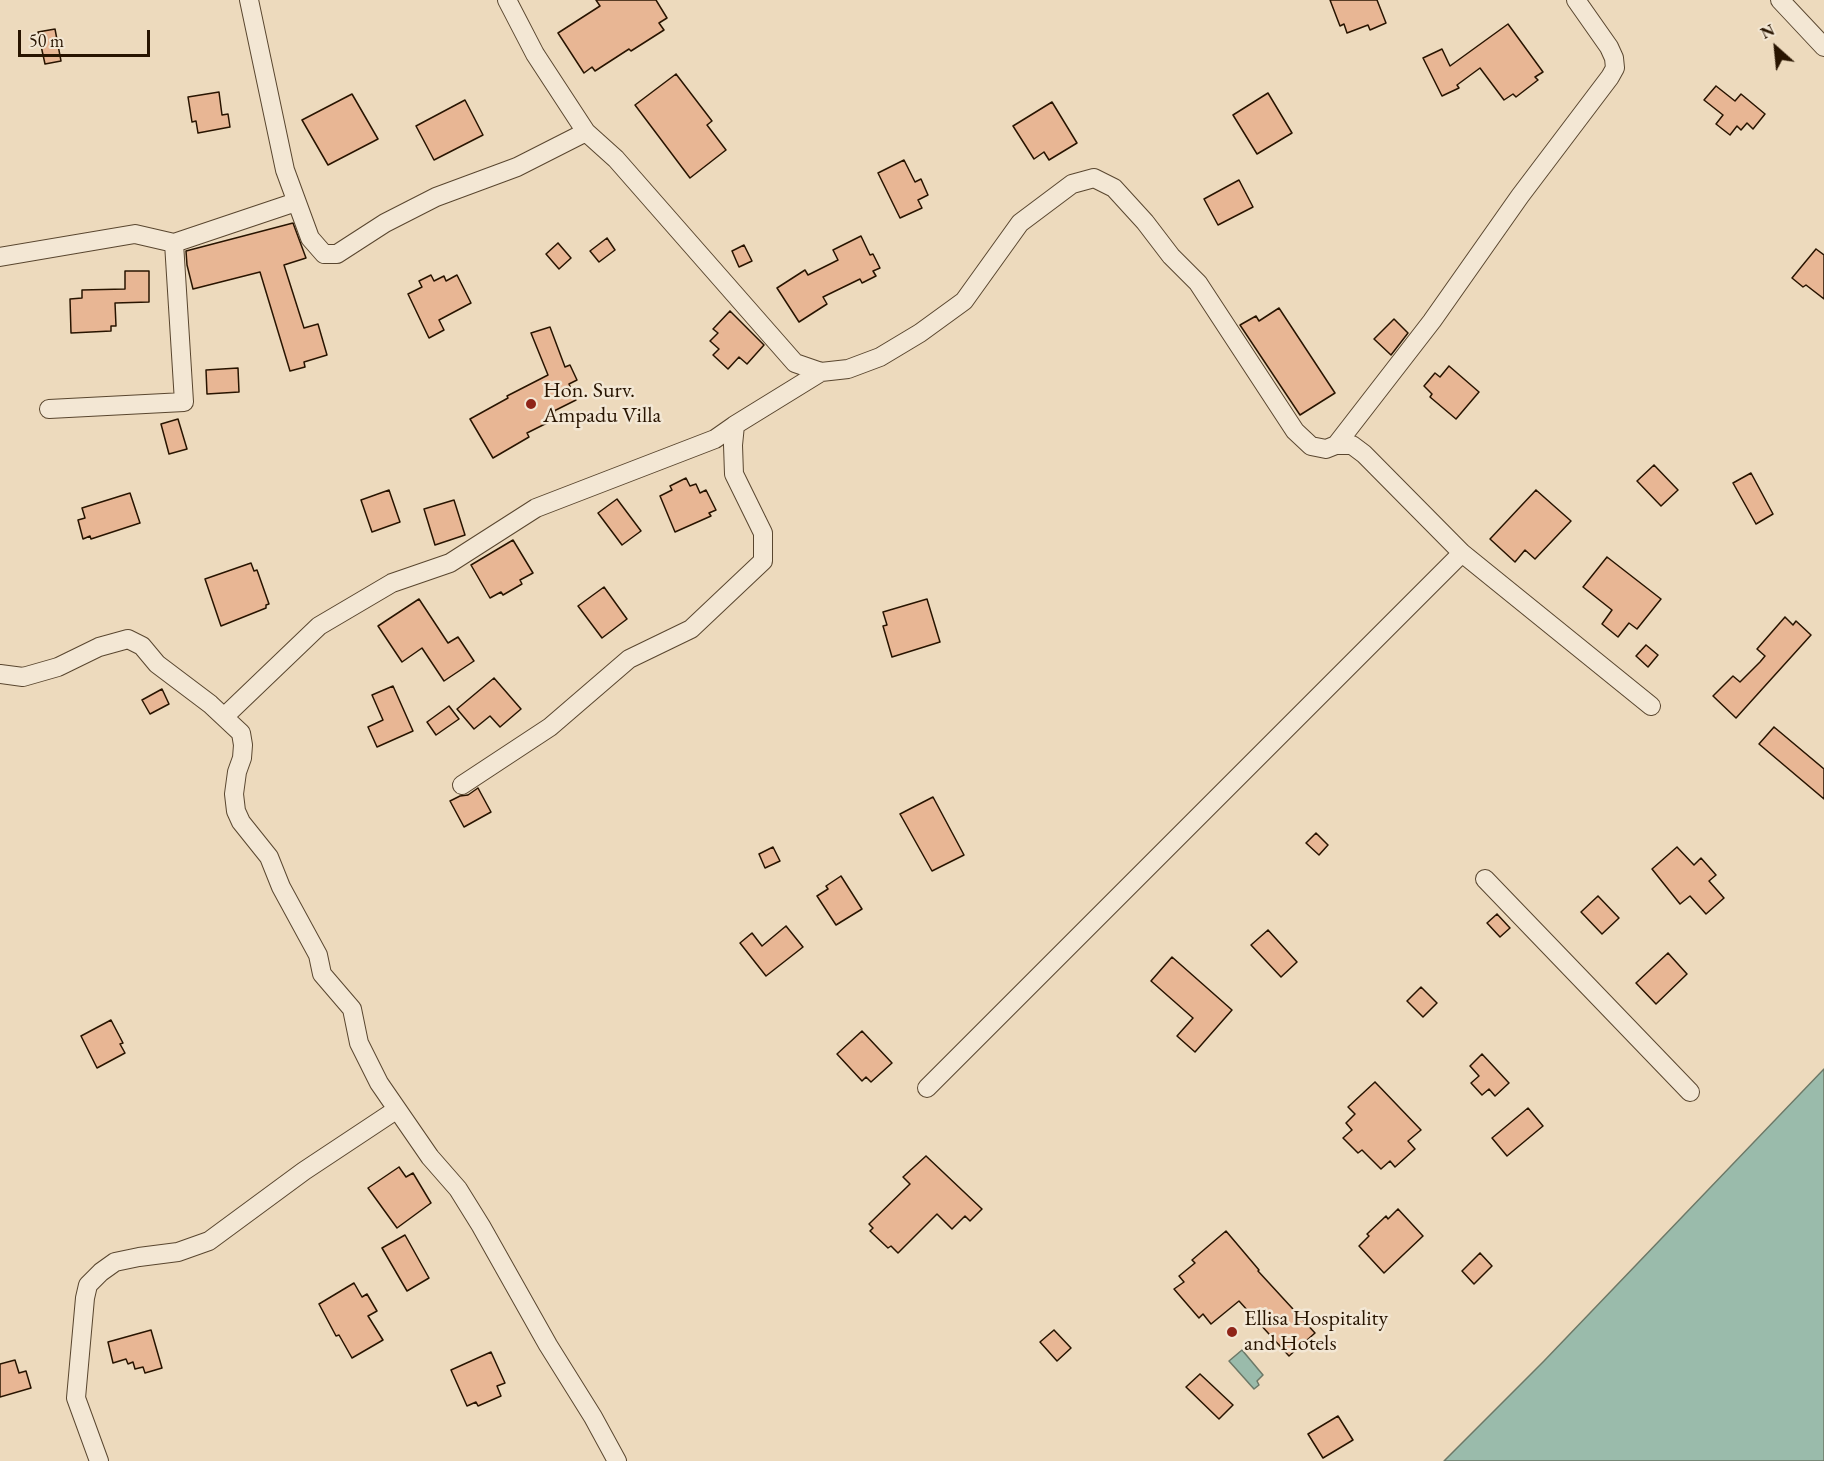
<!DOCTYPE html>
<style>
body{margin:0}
#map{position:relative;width:1824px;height:1461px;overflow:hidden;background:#eddabd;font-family:"EB Garamond",serif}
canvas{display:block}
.north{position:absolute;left:1746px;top:18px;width:60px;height:60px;-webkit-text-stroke:4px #f3e7d4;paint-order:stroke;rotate:333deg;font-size:16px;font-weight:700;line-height:24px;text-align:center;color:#281400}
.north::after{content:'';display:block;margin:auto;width:21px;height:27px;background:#281400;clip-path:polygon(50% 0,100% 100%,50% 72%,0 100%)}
.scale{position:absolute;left:18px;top:30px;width:132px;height:27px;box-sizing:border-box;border:3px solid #281400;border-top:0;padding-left:8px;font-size:18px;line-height:21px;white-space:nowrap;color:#281400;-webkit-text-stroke:4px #f3e7d4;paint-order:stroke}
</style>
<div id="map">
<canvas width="1824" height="1461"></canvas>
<div class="north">N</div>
<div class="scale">50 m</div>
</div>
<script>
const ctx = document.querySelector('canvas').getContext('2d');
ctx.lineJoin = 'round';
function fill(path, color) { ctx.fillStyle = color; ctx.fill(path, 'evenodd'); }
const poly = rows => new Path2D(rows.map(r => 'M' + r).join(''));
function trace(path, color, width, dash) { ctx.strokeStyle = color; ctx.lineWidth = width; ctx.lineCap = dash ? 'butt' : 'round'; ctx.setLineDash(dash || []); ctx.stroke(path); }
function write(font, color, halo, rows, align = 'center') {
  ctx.font = font + ' "EB Garamond",serif'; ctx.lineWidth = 5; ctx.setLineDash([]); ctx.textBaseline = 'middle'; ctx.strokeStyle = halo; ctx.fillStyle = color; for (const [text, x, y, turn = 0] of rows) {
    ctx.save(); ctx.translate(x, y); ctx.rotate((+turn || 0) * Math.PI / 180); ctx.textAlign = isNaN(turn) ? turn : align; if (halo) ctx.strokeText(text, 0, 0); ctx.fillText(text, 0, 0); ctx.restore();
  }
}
const water = poly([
 [1824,1069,1824,1461,1444,1461,1544,1361,1824,1069],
 [1242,1350,1263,1375,1257,1381,1259,1385,1254,1389,1229,1361,1242,1350]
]);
fill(water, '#9abbab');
trace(water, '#6c7867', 1.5);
const building = poly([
 [596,0,656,0,667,18,659,23,664,30,631,51,629,49,595,71,592,67,584,73,558,33,600,6,596,0],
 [1330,0,1377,0,1386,23,1370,30,1368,25,1347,33,1344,24,1340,26,1330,0],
 [1508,24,1543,72,1535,77,1538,80,1516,97,1513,94,1504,100,1480,68,1457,85,1459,88,1442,96,1423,58,1442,49,1450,66,1508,24],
 [55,29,61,61,45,64,38,32,55,29],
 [676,74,712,121,707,125,726,150,690,178,635,105,676,74],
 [1716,86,1735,101,1741,94,1765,114,1753,129,1747,123,1741,130,1737,126,1730,135,1716,124,1723,115,1704,100,1716,86],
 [219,92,222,115,228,114,230,127,198,133,196,121,192,122,188,97,219,92],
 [1268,93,1292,133,1257,154,1233,115,1268,93],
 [352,94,378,139,328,165,302,120,352,94],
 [465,100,483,135,434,160,416,126,465,100],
 [1052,102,1077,143,1049,160,1044,152,1034,159,1013,126,1052,102],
 [904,160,915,182,921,179,928,195,918,200,922,208,900,218,878,173,904,160],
 [1239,180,1253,207,1218,225,1204,199,1239,180],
 [293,223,306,258,284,265,304,328,318,324,327,355,304,362,305,367,290,371,260,272,193,289,187,265,186,251,293,223],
 [861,236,870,255,873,254,880,268,873,271,876,276,862,283,860,279,823,297,827,304,799,322,777,288,805,270,808,275,838,260,833,250,861,236],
 [607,238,615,250,599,262,590,251,607,238],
 [558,243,571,258,559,269,546,254,558,243],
 [744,245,752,261,739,267,732,251,744,245],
 [1816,249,1824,255,1824,299,1806,285,1803,287,1792,278,1816,249],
 [125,271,149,271,149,302,115,303,116,326,111,326,111,331,71,333,70,299,82,298,82,290,125,289,125,271],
 [431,275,434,281,444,276,446,281,457,275,471,303,439,320,444,330,429,338,408,294,422,287,419,281,431,275],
 [1279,308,1335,393,1300,415,1240,325,1256,316,1259,321,1279,308],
 [730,311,764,345,747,364,739,357,728,369,713,355,719,349,710,341,718,333,713,329,730,311],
 [1394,319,1408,333,1391,355,1374,339,1394,319],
 [550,327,565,367,570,365,577,380,569,384,576,400,554,411,555,412,546,417,549,422,527,433,529,437,493,458,470,419,508,398,507,396,548,375,531,333,550,327],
 [1449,366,1479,392,1456,419,1430,397,1432,394,1424,386,1435,373,1440,377,1449,366],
 [238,368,239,392,207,394,206,370,238,368],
 [178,419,187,449,169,454,161,424,178,419],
 [1654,465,1678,490,1661,506,1637,481,1654,465],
 [1751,473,1773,514,1756,524,1733,483,1751,473],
 [686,478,690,486,696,484,700,493,706,490,716,510,709,513,711,516,675,532,660,496,672,490,670,486,686,478],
 [389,490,400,522,372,532,361,500,389,490],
 [1536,490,1571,521,1535,559,1525,550,1515,562,1490,539,1536,490],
 [130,493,140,523,91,539,90,536,83,539,78,520,85,518,82,508,130,493],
 [617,499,641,531,622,545,598,513,617,499],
 [454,500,465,535,435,545,424,509,454,500],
 [513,540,533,573,520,580,522,584,503,595,501,592,490,598,471,565,513,540],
 [1607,557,1661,599,1637,629,1629,623,1618,637,1602,624,1612,610,1583,587,1607,557],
 [251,563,254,571,257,570,269,604,266,605,266,608,221,626,205,579,251,563],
 [604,587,627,619,602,638,578,606,604,587],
 [419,599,448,643,458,637,474,661,444,681,422,648,402,662,378,626,419,599],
 [927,599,940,642,892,657,883,626,887,625,883,612,927,599],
 [1785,617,1793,625,1796,621,1811,635,1736,718,1713,696,1733,676,1740,682,1760,662,1765,656,1757,649,1785,617],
 [1646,645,1658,655,1648,667,1636,656,1646,645],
 [494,678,521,709,500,727,490,716,474,729,457,709,494,678],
 [393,686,413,731,377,747,368,727,383,720,372,695,393,686],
 [162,689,169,704,150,714,142,700,162,689],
 [449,706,459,719,436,735,427,722,449,706],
 [1774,727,1824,769,1824,799,1759,744,1774,727],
 [478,788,491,812,464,827,450,801,460,796,468,795,478,788],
 [933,797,964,855,932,871,900,814,933,797],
 [1316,833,1328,845,1319,855,1306,843,1316,833],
 [773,847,780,861,765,868,759,854,773,847],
 [1677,847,1694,865,1701,858,1716,875,1709,881,1724,898,1706,914,1690,896,1680,904,1652,869,1677,847],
 [841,876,862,909,836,925,817,896,828,889,826,886,841,876],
 [1598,896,1619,918,1602,934,1581,912,1598,896],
 [1497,914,1510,928,1500,937,1487,923,1497,914],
 [786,926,803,947,766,976,740,943,752,933,762,946,786,926],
 [1268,930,1297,962,1281,977,1251,945,1268,930],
 [1668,953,1687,974,1656,1004,1636,983,1668,953],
 [1172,957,1232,1010,1195,1052,1177,1036,1193,1018,1151,981,1172,957],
 [1421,987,1437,1003,1423,1017,1407,1001,1421,987],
 [111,1020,123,1043,120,1044,125,1053,97,1068,81,1036,111,1020],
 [862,1031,892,1063,871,1082,866,1077,862,1081,837,1054,862,1031],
 [1482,1054,1509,1083,1495,1096,1489,1089,1482,1095,1471,1083,1479,1076,1470,1066,1482,1054],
 [1375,1082,1421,1130,1408,1141,1415,1149,1395,1167,1390,1161,1381,1169,1362,1150,1358,1153,1343,1138,1352,1130,1346,1123,1355,1114,1348,1107,1375,1082],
 [1528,1108,1543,1126,1507,1156,1492,1138,1528,1108],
 [926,1156,982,1209,970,1221,965,1216,952,1229,937,1214,898,1253,891,1246,888,1248,870,1231,873,1228,869,1224,910,1184,903,1177,926,1156],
 [399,1167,406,1177,413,1173,431,1203,397,1228,368,1188,399,1167],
 [1398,1209,1423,1236,1384,1273,1359,1246,1369,1236,1367,1234,1386,1216,1388,1219,1398,1209],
 [1226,1231,1259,1270,1258,1271,1315,1333,1289,1356,1239,1301,1211,1324,1203,1314,1199,1318,1174,1289,1184,1282,1179,1276,1195,1263,1192,1260,1226,1231],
 [405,1235,429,1278,407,1291,382,1248,405,1235],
 [1480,1253,1492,1266,1474,1284,1462,1271,1480,1253],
 [354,1283,362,1297,367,1294,377,1311,368,1316,383,1340,352,1358,339,1335,336,1336,319,1304,354,1283],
 [151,1330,162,1368,145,1373,143,1367,135,1369,133,1362,128,1364,126,1359,113,1363,108,1342,151,1330],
 [1054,1330,1071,1348,1057,1361,1040,1342,1054,1330],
 [491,1352,505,1383,497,1386,501,1396,478,1406,476,1402,467,1406,451,1370,491,1352],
 [15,1360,19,1373,26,1371,31,1388,0,1397,0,1364,15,1360],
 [1200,1374,1233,1405,1219,1419,1186,1387,1200,1374],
 [1338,1416,1353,1440,1323,1458,1308,1434,1338,1416]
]);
fill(building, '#e8b694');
trace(building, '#281400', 1.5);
const street = poly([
 [249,0,285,170,310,238,324,254,337,254,385,223,436,197,517,167,586,132],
 [507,0,535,54,586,132,616,159,795,363,821,372,848,369,880,357,920,333,964,301,1020,223,1072,184,1094,178,1114,188,1145,222,1171,256,1198,283,1295,431,1311,446,1326,449,1336,445,1352,445,1364,454,1462,553,1651,706],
 [1780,0,1824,47],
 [0,257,135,234,174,243,296,202],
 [49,409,184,402,174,243],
 [1336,445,1432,321,1520,196,1610,77,1615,68,1614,58,1609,47,1576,0],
 [0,674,23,677,58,667,99,647,128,639,142,646,157,664,210,704,241,733,243,745,242,758,237,772,234,794,236,811,241,822,269,857,281,887,318,955,322,974,352,1009,359,1043,379,1083,430,1157,458,1189,481,1226,548,1345,593,1417,617,1461],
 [224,717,319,626,392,583,450,563,536,508,715,439,735,425],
 [462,785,550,727,629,659,691,629,763,561,763,533,734,474,733,445,735,425,821,372],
 [1485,879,1690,1092],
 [927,1088,1462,553],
 [99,1461,76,1398,85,1298,88,1285,101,1272,115,1262,139,1257,178,1252,209,1241,304,1171,396,1110]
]);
trace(street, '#59462f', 20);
trace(street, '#f3e7d4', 18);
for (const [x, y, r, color] of [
 [531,404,6,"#8f2418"],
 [1232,1332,6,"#8f2418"]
]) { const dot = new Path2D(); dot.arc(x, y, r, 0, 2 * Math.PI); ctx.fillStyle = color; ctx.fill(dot); trace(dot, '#f3e7d4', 2); }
write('22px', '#281400', '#f3e7d4', [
 ["Hon. Surv.",543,391],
 ["Ampadu Villa",543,416],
 ["Ellisa Hospitality",1244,1319],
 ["and Hotels",1244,1344]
], 'left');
</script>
